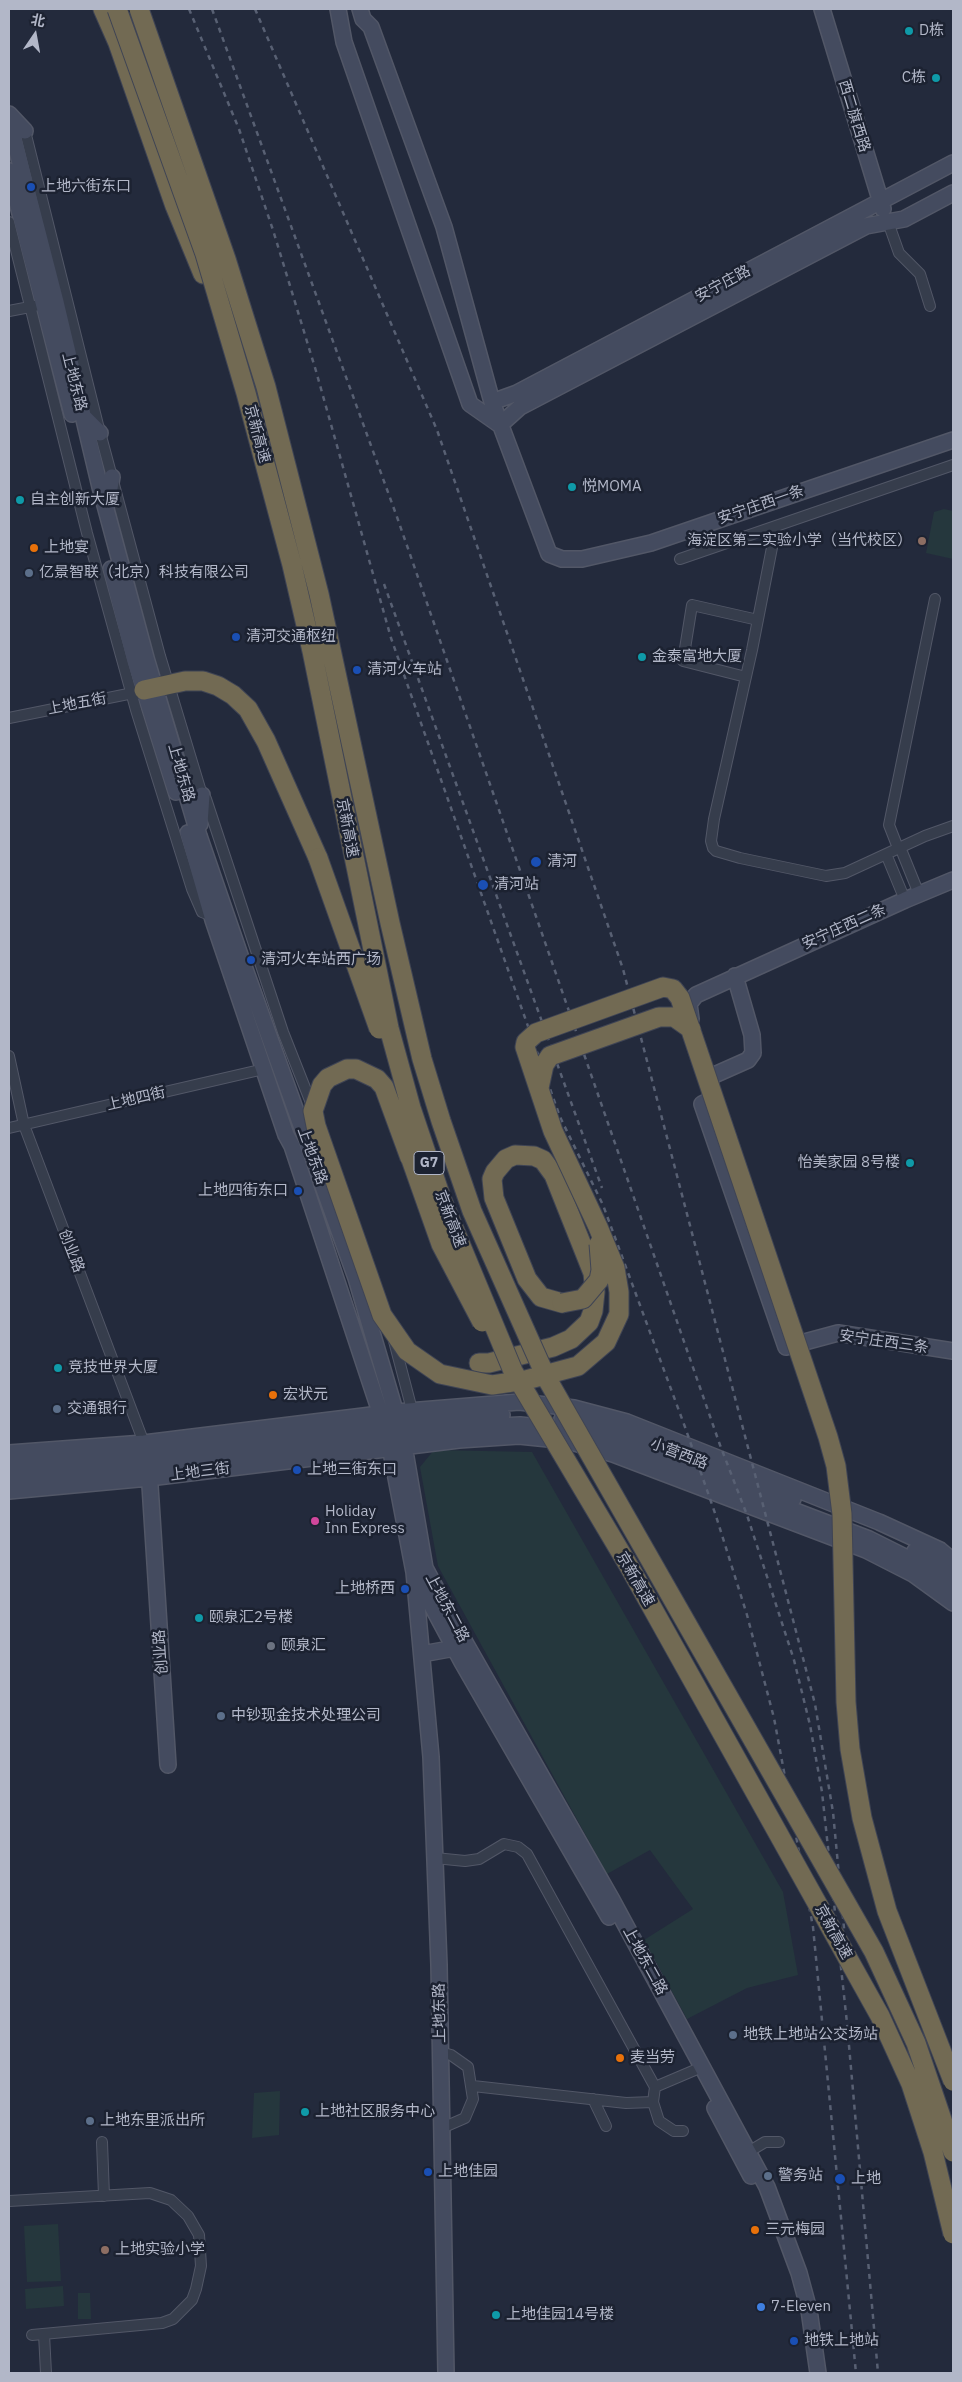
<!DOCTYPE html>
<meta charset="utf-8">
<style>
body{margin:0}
#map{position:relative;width:962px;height:2382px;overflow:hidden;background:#232a3c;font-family:"IBM Plex Sans","Noto Sans SC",sans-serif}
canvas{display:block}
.frame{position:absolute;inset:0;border:10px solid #b2b7c8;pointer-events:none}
.north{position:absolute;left:10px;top:10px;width:50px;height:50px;-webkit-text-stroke:4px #1c2231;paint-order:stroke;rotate:12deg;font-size:14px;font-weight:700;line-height:20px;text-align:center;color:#b2b7c8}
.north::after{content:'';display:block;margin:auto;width:18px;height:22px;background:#b2b7c8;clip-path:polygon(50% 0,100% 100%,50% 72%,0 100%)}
</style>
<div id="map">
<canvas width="962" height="2382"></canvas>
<div class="frame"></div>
<div class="north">北</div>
</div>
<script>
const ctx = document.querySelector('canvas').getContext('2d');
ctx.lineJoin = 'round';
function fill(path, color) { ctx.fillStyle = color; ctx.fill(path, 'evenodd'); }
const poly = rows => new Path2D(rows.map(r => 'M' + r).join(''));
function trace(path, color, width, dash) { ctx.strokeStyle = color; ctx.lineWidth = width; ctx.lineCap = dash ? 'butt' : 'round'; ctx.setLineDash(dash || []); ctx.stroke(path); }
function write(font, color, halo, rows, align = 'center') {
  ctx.font = font + ' "IBM Plex Sans","Noto Sans SC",sans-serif'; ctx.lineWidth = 5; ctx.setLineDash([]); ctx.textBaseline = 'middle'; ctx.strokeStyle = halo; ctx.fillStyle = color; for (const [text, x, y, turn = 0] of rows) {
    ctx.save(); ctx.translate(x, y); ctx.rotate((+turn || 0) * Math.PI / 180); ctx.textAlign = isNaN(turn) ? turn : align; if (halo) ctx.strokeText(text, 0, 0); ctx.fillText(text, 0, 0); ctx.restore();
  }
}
fill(poly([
 [944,509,953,511,953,559,926,553,934,512],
 [434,1450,532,1452,783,1892,798,1975,747,1988,687,2019,644,1940,693,1909,650,1850,607,1874,438,1566,420,1467],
 [280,2091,279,2135,252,2138,254,2093],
 [58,2224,61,2281,27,2282,24,2226],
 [63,2286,64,2306,26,2309,25,2289],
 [78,2293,90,2293,91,2319,78,2319]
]), '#25373d');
const street = poly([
 [25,131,98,425,160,656,202,795,206,799,283,1032,313,1108],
 [9,222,87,533,136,710,192,889,202,912,212,916],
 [888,222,899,253,920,274,930,306],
 [9,311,35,306],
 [776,527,752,650,714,819,711,841,713,848,716,851,740,858,826,876,845,873,925,836,953,826],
 [680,559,953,465],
 [746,677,683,661,692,605,758,620],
 [9,718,138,692],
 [900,847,919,894],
 [898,848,889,825,935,599],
 [886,854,905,900],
 [9,1056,24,1125,144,1443],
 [9,1128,264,1069],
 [394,1341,412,1410],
 [435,1858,465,1861,479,1859,504,1844,518,1847,527,1854,655,2087,653,2102,659,2121,674,2131,683,2131],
 [440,2052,451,2055,468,2067,473,2099,465,2118,442,2128],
 [473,2086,626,2103,653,2102],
 [655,2087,695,2070],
 [593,2099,606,2126],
 [102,2142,104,2196],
 [750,2151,765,2142,779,2142],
 [9,2201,150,2193,171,2200,188,2216,199,2235,201,2266,196,2289,192,2300,173,2319,162,2323,32,2335],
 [44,2334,46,2373]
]);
const secondary = poly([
 [338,9,344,42,470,404,500,425,520,407,866,226,904,219,953,193],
 [360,9,363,19,371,27,444,227,492,402,549,554,562,559,582,559,651,543,953,440],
 [822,9,883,209],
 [9,114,25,131],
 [9,120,56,302,100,487,146,658,199,836,242,961,356,1278,402,1434,425,1568,463,1639,612,1900,767,2187,799,2273,809,2310,818,2373],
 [9,171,72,414],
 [492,402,517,393,953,163],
 [83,416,100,433],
 [107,505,112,477],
 [111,569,135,661,176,792],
 [200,824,202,795],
 [188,833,213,920,286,1135,292,1146,388,1436,414,1572,431,1757,439,1965,446,2373],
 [691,1019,689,1004,696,995,905,900,953,880],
 [712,1076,748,1060,753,1053,752,1035,735,976],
 [711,1086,710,1100,702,1104,786,1347,838,1333,953,1351],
 [562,1419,624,1433,793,1499],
 [9,1453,144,1443,396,1412,519,1402,574,1408,627,1422,879,1522,940,1550,953,1561],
 [9,1464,146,1455,384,1425,502,1415],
 [149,1470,168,1765],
 [9,1479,148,1466,460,1428,520,1425,570,1430,619,1444,869,1539,927,1568,953,1588],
 [9,1491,149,1478,459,1440,519,1436,568,1441,613,1454,866,1550,913,1574,953,1603],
 [915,1551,934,1560,953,1574],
 [418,1580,462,1662,609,1917],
 [422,1654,455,1648],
 [715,2108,751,2176]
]);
const highway = poly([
 [103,9,118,43,175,206,203,274],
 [144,690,185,681,203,681,218,686,233,695,248,709,266,741,318,858],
 [479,1363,489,1363,553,1347,571,1339,589,1322,593,1311,595,1292,593,1273,554,1175,543,1160,534,1156,515,1155,506,1159,495,1172,492,1179,494,1198,527,1279,541,1297,562,1303]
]);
trace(street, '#525767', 12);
trace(secondary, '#525767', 18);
trace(highway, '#3f4454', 21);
trace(street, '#363d4c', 10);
trace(secondary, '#444b5f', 15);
trace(highway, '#726a53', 19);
trace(poly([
 [189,9,239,129,273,230,316,371,391,638,560,1117,603,1205,685,1427,716,1516,747,1615,774,1718,813,1927,856,2373],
 [212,9,397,517,720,1445,747,1515,794,1660,810,1725,822,1792,847,2023,878,2373],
 [255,9,437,430,623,969,815,1704,833,1812,848,1970],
 [384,584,602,1188]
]), '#586073', 2.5, [5, 5]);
const highwayBridge = poly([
 [117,9,205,254,246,393,292,565,312,651,389,1028,411,1108,442,1200,513,1371,630,1568,880,2016,911,2084,933,2152,953,2234],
 [139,9,226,259,266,387,319,594,390,923,422,1059,441,1121,472,1211,546,1377,874,1952,916,2043,953,2152],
 [318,858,379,1029],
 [539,1088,544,1065,550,1056,659,1017,674,1017,691,1029],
 [407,1148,441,1244,482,1322],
 [410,1158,384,1087,377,1079,356,1069,347,1069,328,1078,322,1085,313,1111,316,1126,382,1315,407,1351,440,1374,492,1385,526,1380,578,1366,606,1342,619,1314,619,1292,615,1268,598,1227,553,1131,525,1047,526,1042,536,1033,663,987,673,989,680,998,828,1437,836,1466,842,1514,846,1702,850,1749,862,1818,887,1911,953,2081],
 [562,1303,583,1299,599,1280,601,1270,599,1244]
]);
trace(highwayBridge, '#3f4454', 21, []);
trace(highwayBridge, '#726a53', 19);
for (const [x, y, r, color] of [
 [909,31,5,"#0f9aa8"],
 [936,78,5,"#0f9aa8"],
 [31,187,5,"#1a4fb4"],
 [572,487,5,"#0f9aa8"],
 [20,500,5,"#0f9aa8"],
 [922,541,5,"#8d6e63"],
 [34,548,5,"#e8710a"],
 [29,573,5,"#5c6f8a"],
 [236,637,5,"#1a4fb4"],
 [642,657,5,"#0f9aa8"],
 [357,670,5,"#1a4fb4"],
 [536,862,6,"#1a4fb4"],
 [483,885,6,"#1a4fb4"],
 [251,960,5,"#1a4fb4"],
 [910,1163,5,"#0f9aa8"],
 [298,1191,5,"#1a4fb4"],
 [58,1368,5,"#0f9aa8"],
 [273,1395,5,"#e8710a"],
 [57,1409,5,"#5c6f8a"],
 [297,1470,5,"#1a4fb4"],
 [315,1521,5,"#d1479c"],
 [405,1589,5,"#1a4fb4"],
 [199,1618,5,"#0f9aa8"],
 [271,1646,5,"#6b7280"],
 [221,1716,5,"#5c6f8a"],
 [733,2035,5,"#5c6f8a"],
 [620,2058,5,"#e8710a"],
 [305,2112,5,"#0f9aa8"],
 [90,2121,5,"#5c6f8a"],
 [428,2172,5,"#1a4fb4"],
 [768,2176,5,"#5c6f8a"],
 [840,2179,6,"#1a4fb4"],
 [755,2230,5,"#e8710a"],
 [105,2250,5,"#8d6e63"],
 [761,2307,5,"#3f7fe0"],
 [496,2315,5,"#0f9aa8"],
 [794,2341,5,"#1a4fb4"]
]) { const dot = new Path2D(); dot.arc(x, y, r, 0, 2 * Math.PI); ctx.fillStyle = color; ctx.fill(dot); trace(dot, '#1c2231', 2); }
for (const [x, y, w] of [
 [429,1163,30]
]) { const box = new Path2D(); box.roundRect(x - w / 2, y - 11.5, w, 23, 4); ctx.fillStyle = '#1c2231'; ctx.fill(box); trace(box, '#b2b7c8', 1); }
write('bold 14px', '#b2b7c8', null, [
 ["G7",429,1163]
]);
write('15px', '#b2b7c8', '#1c2231', [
 ["D栋",919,31],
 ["C栋",926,78,"right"],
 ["上地六街东口",41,187],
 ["悦MOMA",582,487],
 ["自主创新大厦",30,500],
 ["海淀区第二实验小学（当代校区）",912,541,"right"],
 ["上地宴",44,548],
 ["亿景智联（北京）科技有限公司",39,573],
 ["清河交通枢纽",246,637],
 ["金泰富地大厦",652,657],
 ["清河火车站",367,670],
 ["清河",547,862],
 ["清河站",494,885],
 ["清河火车站西广场",261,960],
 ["怡美家园 8号楼",900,1163,"right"],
 ["上地四街东口",288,1191,"right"],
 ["竞技世界大厦",68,1368],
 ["宏状元",283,1395],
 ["交通银行",67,1409],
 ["上地三街东口",307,1470],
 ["Holiday",325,1512],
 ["Inn Express",325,1529],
 ["上地桥西",395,1589,"right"],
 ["颐泉汇2号楼",209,1618],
 ["颐泉汇",281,1646],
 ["中钞现金技术处理公司",231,1716],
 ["地铁上地站公交场站",743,2035],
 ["麦当劳",630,2058],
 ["上地社区服务中心",315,2112],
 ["上地东里派出所",100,2121],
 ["上地佳园",438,2172],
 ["警务站",778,2176],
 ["上地",851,2179],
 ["三元梅园",765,2230],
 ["上地实验小学",115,2250],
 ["7-Eleven",771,2307],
 ["上地佳园14号楼",506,2315],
 ["地铁上地站",804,2341]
], 'left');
write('15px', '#b2b7c8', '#1c2231', [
 ["西二旗西路",854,116,73],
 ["安宁庄路",723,284,-28],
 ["上地东路",74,382,76],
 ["京新高速",257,434,75],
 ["安宁庄西一条",761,505,-19],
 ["上地五街",77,704,-11],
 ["上地东路",181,773,74],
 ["京新高速",347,828,79],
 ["安宁庄西二条",844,927,-24],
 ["上地四街",136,1099,-13],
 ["上地东路",312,1156,70],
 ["京新高速",450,1219,69],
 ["创业路",71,1251,69],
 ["安宁庄西三条",884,1342,8],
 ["小营西路",679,1454,21],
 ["上地三街",200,1472,-7],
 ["京新高速",635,1579,60],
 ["上地东二路",447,1608,62],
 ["创业路",161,1652,-94],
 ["京新高速",833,1932,61],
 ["上地东二路",645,1961,61],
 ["上地东路",440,2013,-91]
]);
</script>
